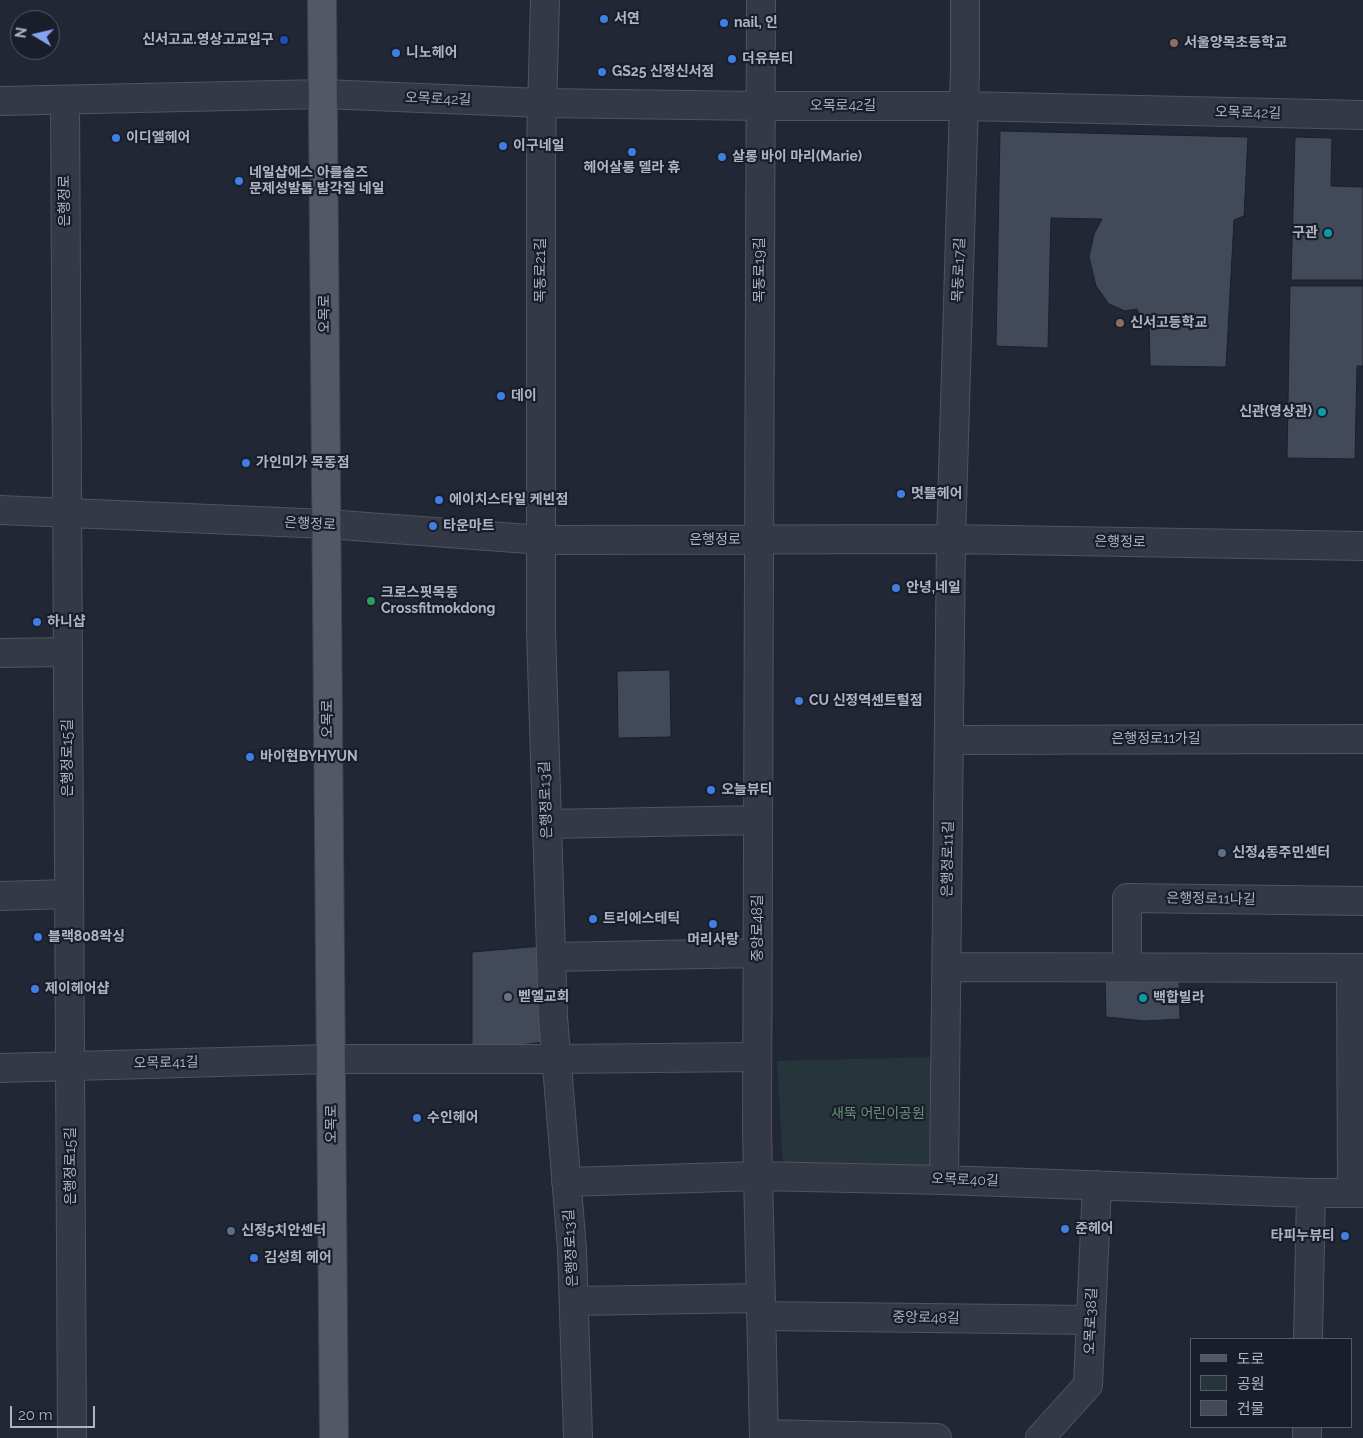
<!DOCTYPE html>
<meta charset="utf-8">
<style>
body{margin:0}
#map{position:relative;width:1363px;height:1438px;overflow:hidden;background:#212735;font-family:Raleway,"Noto Sans KR",sans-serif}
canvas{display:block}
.legend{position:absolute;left:1190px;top:1338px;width:162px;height:90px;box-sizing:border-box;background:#1a1e2a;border:1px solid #555a67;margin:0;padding:6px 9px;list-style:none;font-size:15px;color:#aeb4c2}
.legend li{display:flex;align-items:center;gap:10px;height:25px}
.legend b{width:25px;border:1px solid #555a67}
.north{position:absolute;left:10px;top:10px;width:50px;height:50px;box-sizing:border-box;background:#1a1e2a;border:1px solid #555a67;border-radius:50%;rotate:279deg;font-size:14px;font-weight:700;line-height:20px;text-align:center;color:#aeb4c2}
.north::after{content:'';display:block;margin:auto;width:18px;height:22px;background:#86a3ef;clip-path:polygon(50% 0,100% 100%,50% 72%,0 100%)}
.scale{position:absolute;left:10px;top:1406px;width:85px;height:22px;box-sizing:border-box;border:2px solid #aeb4c2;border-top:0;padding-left:6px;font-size:15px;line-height:18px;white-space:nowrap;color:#aeb4c2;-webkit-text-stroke:4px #1a1e2a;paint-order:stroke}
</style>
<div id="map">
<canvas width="1363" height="1438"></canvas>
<ul class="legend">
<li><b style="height:6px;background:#525866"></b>도로</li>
<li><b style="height:14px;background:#263539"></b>공원</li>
<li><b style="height:14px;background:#424a59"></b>건물</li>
</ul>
<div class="north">N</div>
<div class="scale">20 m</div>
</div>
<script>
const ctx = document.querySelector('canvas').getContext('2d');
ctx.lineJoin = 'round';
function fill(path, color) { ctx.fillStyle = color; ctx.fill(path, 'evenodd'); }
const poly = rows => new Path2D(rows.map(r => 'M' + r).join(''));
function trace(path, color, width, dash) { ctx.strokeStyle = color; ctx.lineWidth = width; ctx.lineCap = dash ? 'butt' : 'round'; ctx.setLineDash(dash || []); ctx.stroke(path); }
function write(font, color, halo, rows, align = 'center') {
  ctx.font = font + ' Raleway,"Noto Sans KR",sans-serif'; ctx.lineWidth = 4.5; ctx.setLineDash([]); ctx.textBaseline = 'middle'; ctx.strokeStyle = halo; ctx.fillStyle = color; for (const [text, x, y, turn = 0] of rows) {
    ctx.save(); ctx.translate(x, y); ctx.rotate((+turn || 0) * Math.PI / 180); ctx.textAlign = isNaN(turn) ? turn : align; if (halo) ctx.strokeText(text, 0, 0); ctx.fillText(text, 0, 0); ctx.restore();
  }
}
fill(poly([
 [932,1057,934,1169,783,1168,777,1061]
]), '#263539');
const building = poly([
 [1000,131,1248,137,1244,216,1234,220,1226,367,1150,366,1149,323,1143,322,1137,309,1125,311,1109,304,1096,286,1089,257,1094,234,1102,219,1051,218,1048,348,996,346,1000,131],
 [1295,137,1332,138,1331,186,1363,187,1363,280,1291,280,1295,137],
 [1290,286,1363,286,1363,366,1357,366,1355,459,1287,458,1290,286],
 [670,670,671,737,618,738,617,671,670,670],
 [542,946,544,1042,472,1051,472,952,542,946],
 [1179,977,1180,1019,1145,1021,1106,1017,1105,978,1179,977]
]);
fill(building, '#424a59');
trace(building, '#1c202c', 1);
const minor = poly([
 [545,0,541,147,541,630,553,1017,572,1249,578,1438],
 [761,0,757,1129,764,1438],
 [65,100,72,1438],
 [0,101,324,94,542,103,761,106,964,106,1363,115],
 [0,510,327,524,542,540,951,539,1363,546],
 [0,653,68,652],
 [949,740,1363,739],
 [547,824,758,820],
 [0,896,69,894],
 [551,957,758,953],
 [946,967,1363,968],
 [1127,967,1127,898,1363,901],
 [1351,968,1352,1193],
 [0,1068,331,1059,556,1059,757,1057],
 [944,1180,951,539,965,68,965,0],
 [566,1182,758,1176,944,1180,1311,1193,1363,1193],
 [574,1301,761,1298],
 [761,1316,1091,1320],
 [1308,1339,1311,1193],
 [764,1434,937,1438],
 [1040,1438,1088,1385,1097,1185],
 [1307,1438,1307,1427]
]);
const major = poly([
 [322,0,334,1438]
]);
trace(minor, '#4f5460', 30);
trace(major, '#3e424f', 30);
trace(minor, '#343945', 28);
trace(major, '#525866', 28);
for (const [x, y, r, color] of [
 [604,19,5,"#3f7fe0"],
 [724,23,5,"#3f7fe0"],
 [284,40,5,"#1a4fb4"],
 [1174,43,5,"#8d6e63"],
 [396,53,5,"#3f7fe0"],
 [732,59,5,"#3f7fe0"],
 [602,72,5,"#3f7fe0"],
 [116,138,5,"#3f7fe0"],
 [503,146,5,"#3f7fe0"],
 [632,152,5,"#3f7fe0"],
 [722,157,5,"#3f7fe0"],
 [239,181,5,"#3f7fe0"],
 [1328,233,5,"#0f9aa8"],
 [1120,323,5,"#8d6e63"],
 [501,396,5,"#3f7fe0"],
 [1322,412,5,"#0f9aa8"],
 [246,463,5,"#3f7fe0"],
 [901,494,5,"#3f7fe0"],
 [439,500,5,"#3f7fe0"],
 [433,526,5,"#3f7fe0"],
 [896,588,5,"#3f7fe0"],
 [371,601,5,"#2e9e5b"],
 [37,622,5,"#3f7fe0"],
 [799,701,5,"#3f7fe0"],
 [250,757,5,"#3f7fe0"],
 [711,790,5,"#3f7fe0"],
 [1222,853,5,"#5c6f8a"],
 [593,919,5,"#3f7fe0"],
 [713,924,5,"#3f7fe0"],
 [38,937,5,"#3f7fe0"],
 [35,989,5,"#3f7fe0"],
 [508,997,5,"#6b7280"],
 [1143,998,5,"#0f9aa8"],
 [417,1118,5,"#3f7fe0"],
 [1065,1229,5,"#3f7fe0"],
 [231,1231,5,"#5c6f8a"],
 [1345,1236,5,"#3f7fe0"],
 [254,1258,5,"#3f7fe0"]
]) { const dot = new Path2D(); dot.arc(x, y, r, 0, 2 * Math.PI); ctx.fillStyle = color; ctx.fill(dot); trace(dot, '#1a1e2a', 2); }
write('bold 14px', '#aeb4c2', '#1a1e2a', [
 ["서연",614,19],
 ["nail, 인",734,23],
 ["신서고교.영상고교입구",274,40,"right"],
 ["서울양목초등학교",1184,43],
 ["니노헤어",406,53],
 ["더유뷰티",742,59],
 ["GS25 신정신서점",612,72],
 ["이디엘헤어",126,138],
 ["이구네일",513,146],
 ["살롱 바이 마리(Marie)",732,157],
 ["헤어살롱 델라 휴",632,168,"center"],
 ["네일샵에스 아를솔즈",249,173],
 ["문제성발톱 발각질 네일",249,189],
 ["구관",1318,233,"right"],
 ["신서고등학교",1130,323],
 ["데이",511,396],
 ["신관(영상관)",1312,412,"right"],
 ["가인미가 목동점",256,463],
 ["멋뜰헤어",911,494],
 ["에이치스타일 케빈점",449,500],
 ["타운마트",443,526],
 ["안녕,네일",906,588],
 ["크로스핏목동",381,593],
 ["Crossfitmokdong",381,609],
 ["하니샵",47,622],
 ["CU 신정역센트럴점",809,701],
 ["바이현BYHYUN",260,757],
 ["오늘뷰티",721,790],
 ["신정4동주민센터",1232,853],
 ["트리에스테틱",603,919],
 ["블랙808왁싱",48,937],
 ["머리사랑",713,940,"center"],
 ["제이헤어샵",45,989],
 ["벧엘교회",518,997],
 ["백합빌라",1153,998],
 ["수인헤어",427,1118],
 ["준헤어",1075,1229],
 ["신정5치안센터",241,1231],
 ["타피누뷰티",1335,1236,"right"],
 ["김성희 헤어",264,1258]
], 'left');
write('14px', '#aeb4c2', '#1a1e2a', [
 ["오목로42길",438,99,2],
 ["오목로42길",843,106],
 ["오목로42길",1248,113,1],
 ["은행정로",65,201,-90],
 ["목동로21길",541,270,-90],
 ["목동로19길",760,270,-90],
 ["목동로17길",959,270,-88],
 ["오목로",325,314,-90],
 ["은행정로",310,524,3],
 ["은행정로",715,540],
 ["은행정로",1120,542,1],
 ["오목로",328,719,-90],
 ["은행정로11가길",1156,739],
 ["은행정로15길",68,758,-90],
 ["은행정로13길",546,800,-92],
 ["은행정로11길",948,859,-89],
 ["은행정로11나길",1211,899,1],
 ["중앙로48길",758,928,-90],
 ["오목로41길",166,1063,-1],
 ["오목로",332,1124,-90],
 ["은행정로15길",71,1166,-90],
 ["오목로40길",965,1180,2],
 ["은행정로13길",571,1248,-93],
 ["중앙로48길",926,1318,1],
 ["오목로38길",1091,1321,-88]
]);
write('14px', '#689176', '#1a1e2a', [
 ["새뚝 어린이공원",878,1114]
]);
</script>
